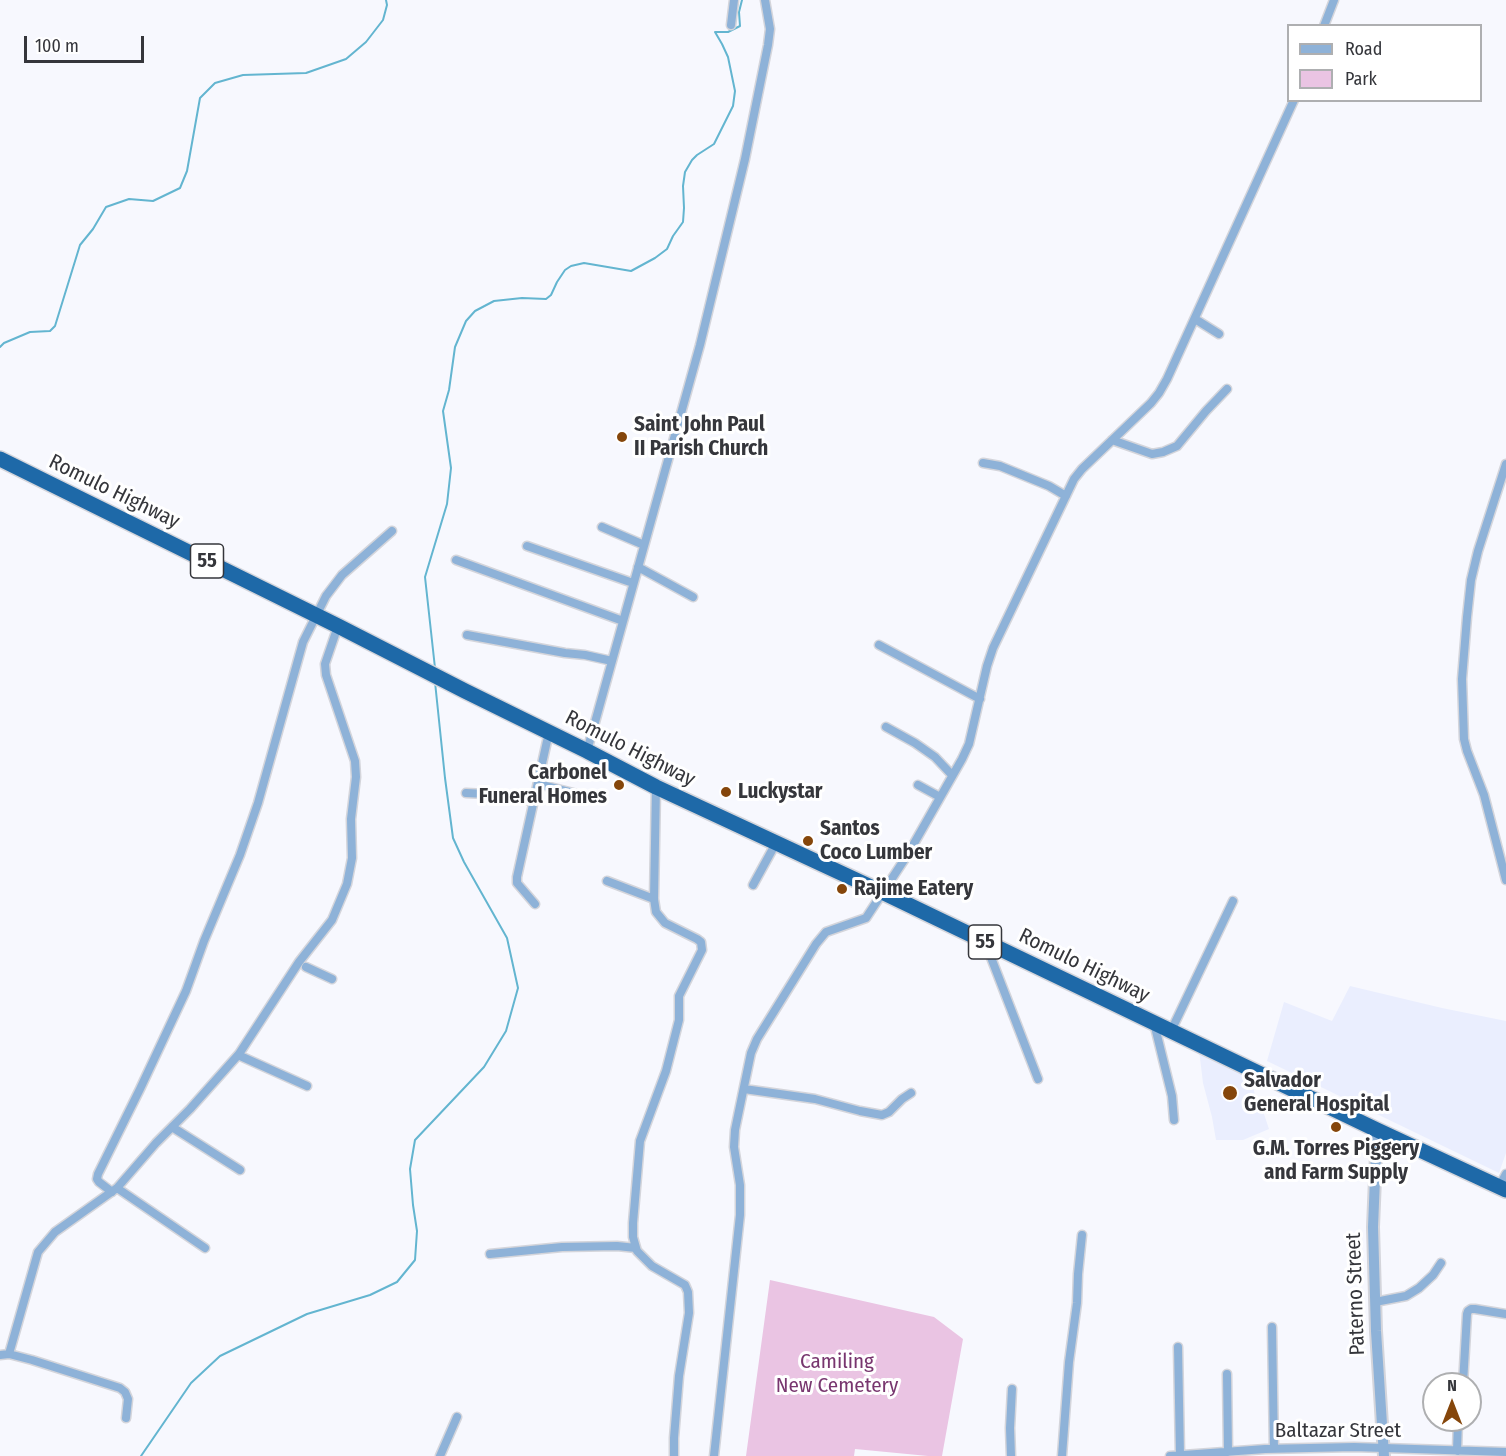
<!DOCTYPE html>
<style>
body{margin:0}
#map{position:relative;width:1506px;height:1456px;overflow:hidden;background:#f7f8fe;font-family:"Fira Sans Condensed",sans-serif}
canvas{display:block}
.legend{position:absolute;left:1287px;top:24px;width:195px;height:78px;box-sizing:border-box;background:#fff;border:2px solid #aeafb1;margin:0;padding:8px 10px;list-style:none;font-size:18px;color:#35363b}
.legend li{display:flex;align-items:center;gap:12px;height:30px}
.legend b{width:30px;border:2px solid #aeafb1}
.north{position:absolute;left:1422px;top:1372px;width:60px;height:60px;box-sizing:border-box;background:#fff;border:2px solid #aeafb1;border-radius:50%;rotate:0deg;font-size:16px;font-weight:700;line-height:24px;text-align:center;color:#35363b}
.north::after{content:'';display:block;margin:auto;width:21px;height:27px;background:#85460b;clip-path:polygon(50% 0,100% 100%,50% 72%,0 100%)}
.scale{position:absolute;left:24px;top:36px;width:120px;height:27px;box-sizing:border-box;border:3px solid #35363b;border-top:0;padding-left:8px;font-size:18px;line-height:21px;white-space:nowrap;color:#35363b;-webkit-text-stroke:4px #fff;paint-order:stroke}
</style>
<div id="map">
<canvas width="1506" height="1456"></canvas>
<ul class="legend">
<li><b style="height:8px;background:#8eb2d8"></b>Road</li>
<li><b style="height:16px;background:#eac4e3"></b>Park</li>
</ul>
<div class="north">N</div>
<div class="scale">100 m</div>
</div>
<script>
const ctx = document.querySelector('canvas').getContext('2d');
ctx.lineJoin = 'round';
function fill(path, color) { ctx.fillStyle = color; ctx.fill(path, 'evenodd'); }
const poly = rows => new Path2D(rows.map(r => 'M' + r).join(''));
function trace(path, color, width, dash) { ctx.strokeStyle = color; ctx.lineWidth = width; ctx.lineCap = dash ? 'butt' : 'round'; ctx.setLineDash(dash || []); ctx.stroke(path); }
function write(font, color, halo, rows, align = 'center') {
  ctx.font = font + ' "Fira Sans Condensed",sans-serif'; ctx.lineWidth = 6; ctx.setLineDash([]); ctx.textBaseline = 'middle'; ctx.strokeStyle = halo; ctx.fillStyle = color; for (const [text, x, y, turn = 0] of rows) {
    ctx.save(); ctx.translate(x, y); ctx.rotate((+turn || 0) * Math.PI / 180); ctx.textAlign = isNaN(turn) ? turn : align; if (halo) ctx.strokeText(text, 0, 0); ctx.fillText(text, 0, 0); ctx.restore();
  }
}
fill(poly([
 [1350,986,1442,1008,1506,1021,1506,1153,1499,1173,1267,1061,1284,1002,1332,1021],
 [1199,1050,1257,1078,1253,1086,1256,1100,1261,1105,1269,1129,1243,1140,1216,1140,1212,1117,1203,1083]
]), '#eaeefe');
fill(poly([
 [770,1280,934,1317,963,1339,942,1456,928,1456,855,1449,854,1456,746,1456]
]), '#eac4e3');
trace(poly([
 [0,347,4,343,30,332,50,331,55,326,80,245,93,229,106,207,129,199,153,201,180,188,187,171,200,98,215,83,243,75,306,73,346,59,366,42,383,20,387,5,386,0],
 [435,668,425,577,447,504,451,468,443,411,449,390,455,347,466,321,475,311,494,301,522,298,546,299,551,295,557,282,565,270,571,266,584,263,631,271,655,258,667,249,673,236,683,222,684,208,683,186,685,172,692,160,697,155,714,144,733,106,735,91,728,57,722,44,715,32,728,32,740,26,739,12,742,0],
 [141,1456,191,1383,220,1356,307,1314,370,1295,397,1282,415,1260,417,1231,413,1205,410,1169,415,1140,484,1067,506,1031,518,988,507,938,464,862,453,838,445,778,435,682]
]), '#63b5d0', 2);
const minor = poly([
 [731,25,734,0],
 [1324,26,1334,0],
 [1195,319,1219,334],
 [1112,440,1152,454,1163,452,1177,446,1206,411,1227,389],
 [983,463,1000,466,1049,486,1066,496],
 [1506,464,1478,551,1471,580,1467,617,1462,679,1464,739,1467,751,1484,795,1506,880],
 [602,527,644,545],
 [527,546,633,583],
 [456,560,623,621],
 [638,567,693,597],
 [467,635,565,653,585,655,612,661],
 [879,645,980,699],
 [886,727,915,743,935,757,952,775],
 [587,751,700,345,745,159,768,45,770,29,765,0],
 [538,784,581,795],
 [918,785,940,797],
 [656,787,654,899,656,912,665,923,697,939,701,942,702,950,679,996,679,1020,666,1071,640,1141,633,1223,633,1237,637,1251,652,1266,685,1285,688,1292,689,1313,679,1376,674,1438,674,1456],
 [466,793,486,794,533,801],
 [607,881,654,899],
 [753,885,776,843],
 [535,904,517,883,517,877,549,732],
 [985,942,1038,1079],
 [306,967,332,979],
 [1154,1023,1172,1096,1174,1120],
 [1171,1031,1233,901],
 [238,1055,307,1086],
 [744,1089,815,1099,860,1111,882,1115,889,1112,902,1099,911,1093],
 [172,1127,240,1170],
 [1499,1187,1506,1174],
 [117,1188,205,1248],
 [112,1192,99,1182,97,1179,98,1174,140,1089,186,991,204,941,240,855,258,803,303,642,326,596,342,575,392,531],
 [490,1254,562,1247,617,1246,636,1248],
 [1375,1302,1406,1296,1419,1288,1433,1275,1441,1263],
 [1272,1327,1274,1449],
 [1178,1347,1180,1455],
 [9,1354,38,1252,55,1232,117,1188,156,1143,190,1109,239,1054,299,962,332,920,347,884,352,858,351,819,356,777,355,761,326,675,325,664,338,626],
 [0,1355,9,1354,32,1360,120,1388,125,1392,128,1399,126,1418],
 [1227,1374,1228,1452],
 [1463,1384,1467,1314,1468,1311,1471,1309,1475,1309,1506,1314],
 [1457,1451,1458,1420],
 [440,1456,457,1417],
 [714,1456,740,1215,740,1185,734,1147,735,1130,751,1053,757,1039,816,944,826,932,866,918,908,854,962,759,969,744,987,666,993,648,1074,479,1082,469,1151,403,1159,393,1167,379,1294,100],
 [1011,1456,1010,1428,1012,1389],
 [1062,1456,1069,1362,1077,1303,1078,1274,1082,1235],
 [1170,1456,1265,1449,1354,1447,1506,1452]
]);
const tertiary = poly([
 [1377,1130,1373,1227,1376,1331,1384,1456]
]);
const trunk = poly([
 [0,459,338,626,465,691,587,751,656,787,884,893,1377,1130,1506,1190]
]);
trace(minor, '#d4d5db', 11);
trace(tertiary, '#d4d5db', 14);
trace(trunk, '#d4d5db', 18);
trace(minor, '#8eb2d8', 8);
trace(tertiary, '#8eb2d8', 10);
trace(trunk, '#1e69a8', 15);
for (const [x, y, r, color] of [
 [622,437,6,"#85460b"],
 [619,785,6,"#85460b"],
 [726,792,6,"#85460b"],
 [808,841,6,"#85460b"],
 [842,889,6,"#85460b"],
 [1230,1093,8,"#85460b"],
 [1336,1127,6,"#85460b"]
]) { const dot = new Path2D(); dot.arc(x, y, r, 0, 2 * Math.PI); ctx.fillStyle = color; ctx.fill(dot); trace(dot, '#fff', 2); }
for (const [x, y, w] of [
 [207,561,33],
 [985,942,33]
]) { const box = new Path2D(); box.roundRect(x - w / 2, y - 17, w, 34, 4.5); ctx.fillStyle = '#fff'; ctx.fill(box); trace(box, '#35363b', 1.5); }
write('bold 20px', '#35363b', null, [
 ["55",207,561],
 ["55",985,942]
]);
write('bold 21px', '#35363b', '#fff', [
 ["Saint John Paul",634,425],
 ["II Parish Church",634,449],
 ["Carbonel",607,773,"right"],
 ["Funeral Homes",607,797,"right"],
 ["Luckystar",738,792],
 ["Santos",820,829],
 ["Coco Lumber",820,853],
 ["Rajime Eatery",854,889],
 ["Salvador",1244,1081],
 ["General Hospital",1244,1105],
 ["G.M. Torres Piggery",1336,1149,"center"],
 ["and Farm Supply",1336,1173,"center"]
], 'left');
write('21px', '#35363b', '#fff', [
 ["Romulo Highway",114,492,26],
 ["Romulo Highway",630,749,27],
 ["Romulo Highway",1084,966,26],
 ["Paterno Street",1356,1294,-92],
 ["Baltazar Street",1338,1431]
]);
write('21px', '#78366f', '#fff', [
 ["Camiling",837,1362],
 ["New Cemetery",837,1386]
]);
</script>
